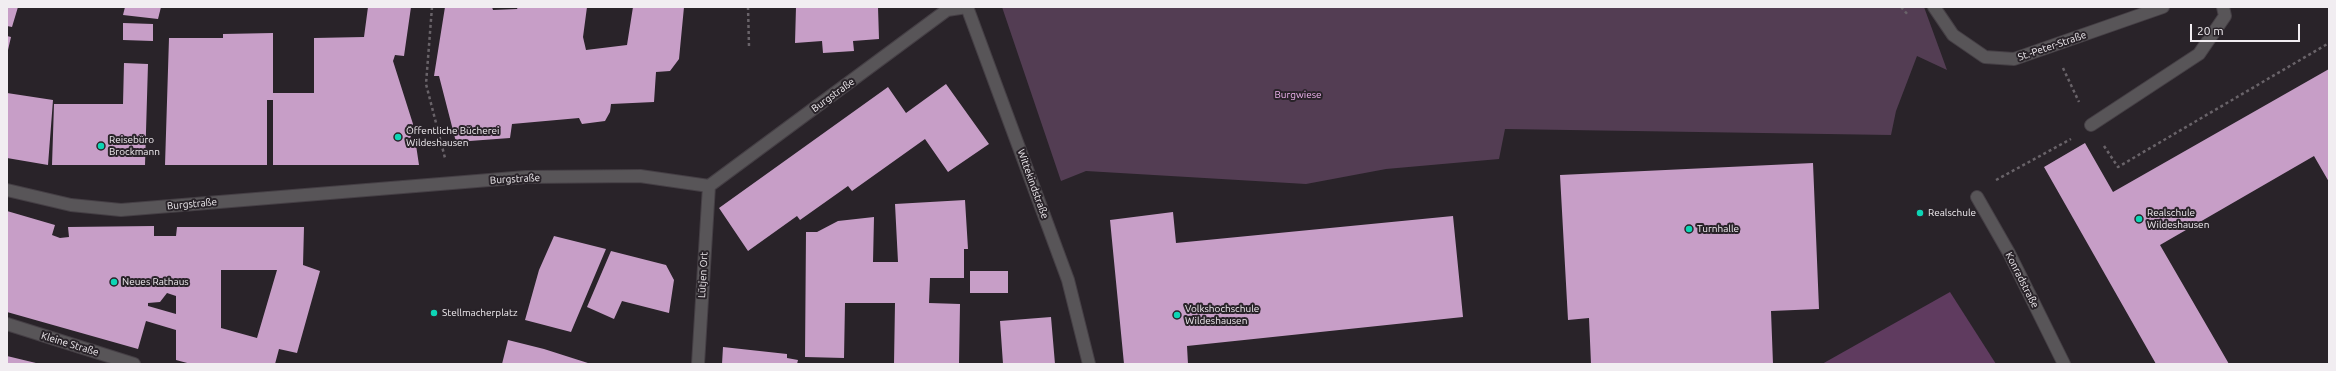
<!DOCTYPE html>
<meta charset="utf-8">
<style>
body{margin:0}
#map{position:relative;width:2336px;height:371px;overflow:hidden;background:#292329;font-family:Ubuntu,sans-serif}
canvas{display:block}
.frame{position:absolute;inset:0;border:8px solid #f1edf1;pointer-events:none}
.scale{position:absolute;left:2190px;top:24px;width:110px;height:18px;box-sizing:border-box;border:2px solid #f1edf1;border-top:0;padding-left:5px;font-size:12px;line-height:14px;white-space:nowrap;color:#f1edf1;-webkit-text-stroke:3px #292329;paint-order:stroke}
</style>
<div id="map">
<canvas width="2336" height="371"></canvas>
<div class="frame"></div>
<div class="scale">20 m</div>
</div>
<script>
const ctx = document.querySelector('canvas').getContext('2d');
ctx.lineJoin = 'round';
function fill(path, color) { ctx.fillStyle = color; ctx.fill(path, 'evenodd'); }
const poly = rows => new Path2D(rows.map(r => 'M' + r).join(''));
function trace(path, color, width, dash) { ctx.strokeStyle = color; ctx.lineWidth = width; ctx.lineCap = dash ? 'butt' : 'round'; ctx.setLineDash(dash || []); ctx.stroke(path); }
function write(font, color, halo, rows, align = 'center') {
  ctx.font = font + ' Ubuntu,sans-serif'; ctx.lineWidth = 4; ctx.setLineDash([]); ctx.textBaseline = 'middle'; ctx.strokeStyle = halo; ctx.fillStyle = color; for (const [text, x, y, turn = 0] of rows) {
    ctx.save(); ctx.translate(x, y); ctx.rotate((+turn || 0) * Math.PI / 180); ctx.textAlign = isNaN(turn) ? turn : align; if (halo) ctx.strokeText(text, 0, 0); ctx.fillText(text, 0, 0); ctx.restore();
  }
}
fill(poly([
 [1002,7,1924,7,1947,70,1917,56,1896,111,1891,135,1505,129,1499,159,1386,169,1306,184,1086,171,1061,181]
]), '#533d53');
fill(poly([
 [1950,292,1996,364,1822,364]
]), '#5f3b5f');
fill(poly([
 [7,7,18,7,12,27,7,26],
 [125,7,161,7,158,19,123,15],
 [368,7,411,7,404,56,395,55,393,61,413,124,409,146,416,145,419,165,273,165,273,100,267,100,267,165,165,165,169,38,223,38,223,34,273,33,273,93,314,93,314,38,364,37],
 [445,7,492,7,493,10,517,9,518,7,587,7,583,37,586,50,627,45,633,7,684,7,679,59,670,71,656,72,654,102,611,104,610,112,605,121,582,124,579,118,512,124,510,138,456,142,439,76,434,76],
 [796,7,878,7,879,39,853,41,854,51,823,53,822,41,795,43],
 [123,23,153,24,153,41,123,40],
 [7,36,11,37,8,50,7,50],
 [124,63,148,64,145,165,52,165,54,104,123,104],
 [2329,69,2329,182,2314,156,2160,245,2229,364,2156,364,2044,167,2085,143,2113,192],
 [946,84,989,144,948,172,925,139,852,191,848,186,800,220,797,216,748,251,719,208,888,87,906,113],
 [7,93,53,100,48,165,7,158],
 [1813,163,1819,309,1771,311,1773,364,1591,364,1589,318,1568,320,1560,175],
 [965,200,968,249,964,249,964,278,930,278,929,303,960,304,959,364,894,364,895,303,845,303,844,358,805,357,806,232,817,232,838,221,874,217,873,262,898,262,895,204],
 [7,211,55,225,52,235,60,238,69,237,68,227,154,226,154,236,176,236,177,227,304,227,303,265,320,271,297,353,279,349,275,364,191,364,176,360,176,330,146,321,138,349,7,312],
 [221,270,277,270,257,338,221,328],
 [167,293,176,296,176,314,148,306,148,303,160,302],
 [1173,212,1176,243,1453,216,1463,317,1187,346,1188,364,1124,364,1110,220],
 [554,236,606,249,571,332,525,320,539,270],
 [611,251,666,265,674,280,669,313,622,301,614,319,587,307],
 [970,271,1008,271,1008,293,970,293],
 [1051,317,1055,364,1003,364,1000,321],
 [508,340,544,349,591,364,502,364],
 [723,347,787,354,787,358,798,360,797,364,722,364],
 [7,356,36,363,36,364,7,364]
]), '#c79ec7');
const service = poly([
 [2091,125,2199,54,2225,16,2223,7]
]);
const minor = poly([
 [1934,7,1953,35,1985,57,2014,59,2163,7],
 [7,190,71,205,121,210,526,177,640,176,709,186,947,10,967,7],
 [1977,197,2009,253,2064,364],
 [7,324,134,364],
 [698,364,709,186]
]);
const tertiary = poly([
 [967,7,1068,280,1089,364]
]);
trace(service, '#453f45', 14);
trace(minor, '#453f45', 14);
trace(tertiary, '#453f45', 14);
trace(poly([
 [432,7,426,84,445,158],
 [748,7,749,46],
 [1901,7,1909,16],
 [2063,68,2079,102],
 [2104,146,2118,167,2329,43],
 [1996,180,2071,139]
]), '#696369', 2.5, [3, 3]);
trace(service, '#585558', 12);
trace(minor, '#585558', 12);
trace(tertiary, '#585558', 12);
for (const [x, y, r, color] of [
 [398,137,4,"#0dd5b5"],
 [101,146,4,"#0dd5b5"],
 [1920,213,4,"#0dd5b5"],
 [2139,219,4,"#0dd5b5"],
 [1689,229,4,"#0dd5b5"],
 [114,282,4,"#0dd5b5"],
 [434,313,4,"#0dd5b5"],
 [1177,315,4,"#0dd5b5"]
]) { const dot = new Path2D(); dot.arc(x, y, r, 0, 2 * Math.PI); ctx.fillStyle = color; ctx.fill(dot); trace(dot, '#292329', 1.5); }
write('10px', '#f1edf1', '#292329', [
 ["St.-Peter-Straße",2052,46,-19],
 ["Burgstraße",833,95,-36],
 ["Burgstraße",515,179,-3],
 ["Wittekindstraße",1033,184,70],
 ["Burgstraße",192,204,-5],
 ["Lütjen Ort",703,275,-87],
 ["Konradstraße",2022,280,63],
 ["Kleine Straße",70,344,17]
]);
write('10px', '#efb3ef', '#292329', [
 ["Burgwiese",1298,95]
]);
write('10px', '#f1edf1', '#292329', [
 ["Öffentliche Bücherei",406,131],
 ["Wildeshausen",406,143],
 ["Reisebüro",109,140],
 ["Brockmann",109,152],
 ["Realschule",1928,213],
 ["Realschule",2147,213],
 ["Wildeshausen",2147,225],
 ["Turnhalle",1697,229],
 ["Neues Rathaus",122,282],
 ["Volkshochschule",1185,309],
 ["Wildeshausen",1185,321],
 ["Stellmacherplatz",442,313]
], 'left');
</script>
